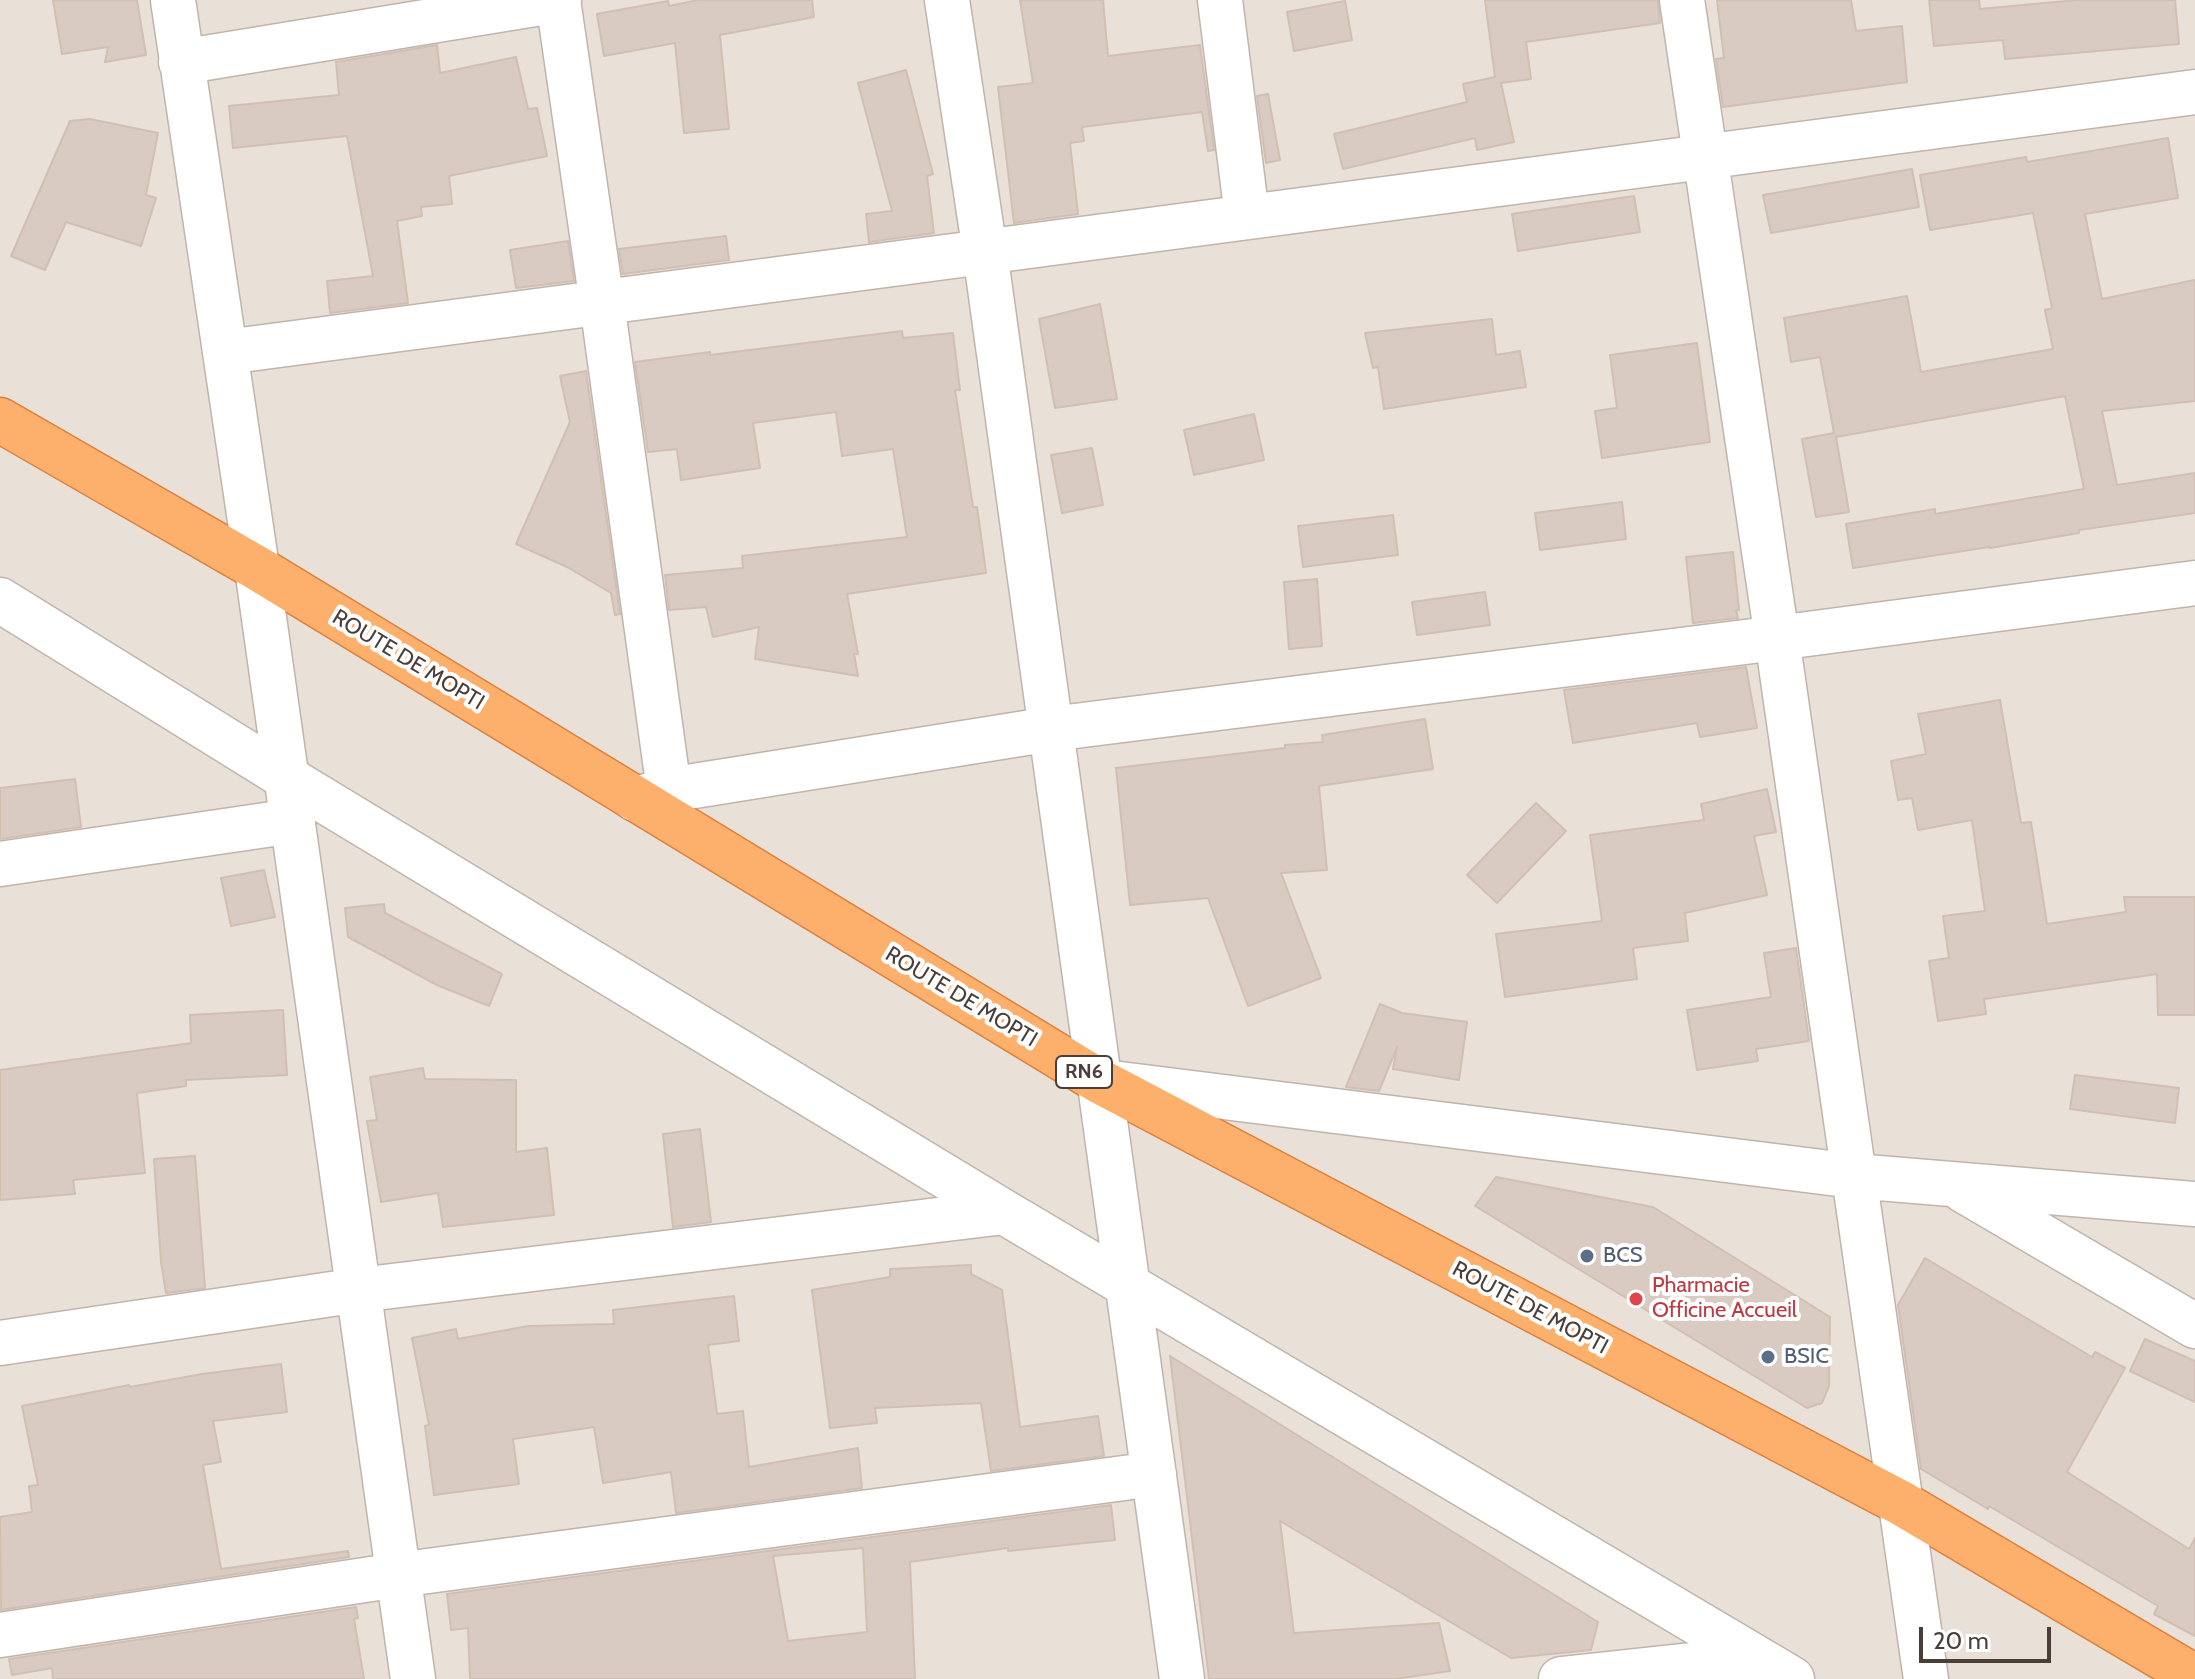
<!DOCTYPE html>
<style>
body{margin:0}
#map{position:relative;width:2195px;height:1679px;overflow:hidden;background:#f5efea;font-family:Cabin,sans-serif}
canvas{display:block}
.scale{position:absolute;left:1919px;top:1627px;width:132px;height:36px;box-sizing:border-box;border:4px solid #493f38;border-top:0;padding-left:10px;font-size:24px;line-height:28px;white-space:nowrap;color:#493f38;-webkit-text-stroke:6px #fff;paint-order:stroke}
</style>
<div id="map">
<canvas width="2195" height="1679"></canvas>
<div class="scale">20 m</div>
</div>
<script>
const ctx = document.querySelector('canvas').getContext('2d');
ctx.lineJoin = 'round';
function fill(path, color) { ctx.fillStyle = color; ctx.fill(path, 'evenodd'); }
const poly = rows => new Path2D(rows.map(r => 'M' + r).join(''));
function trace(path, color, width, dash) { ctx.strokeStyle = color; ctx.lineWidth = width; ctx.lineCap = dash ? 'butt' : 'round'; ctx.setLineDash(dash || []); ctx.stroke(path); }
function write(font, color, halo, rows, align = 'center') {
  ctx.font = font + ' Cabin,sans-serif'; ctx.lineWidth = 8; ctx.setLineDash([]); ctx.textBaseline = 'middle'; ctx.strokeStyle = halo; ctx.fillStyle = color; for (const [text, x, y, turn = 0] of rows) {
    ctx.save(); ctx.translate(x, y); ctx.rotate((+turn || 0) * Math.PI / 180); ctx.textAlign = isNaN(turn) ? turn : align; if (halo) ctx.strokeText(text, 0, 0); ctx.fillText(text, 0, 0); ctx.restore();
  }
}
fill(poly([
 [0,0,2195,0,2195,1679,0,1679]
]), '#e9e0d8');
const building = poly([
 [53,0,137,0,146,55,105,62,108,47,62,54,53,0],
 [699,0,812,0,814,17,720,35,729,129,684,133,675,43,604,56,597,14,668,1,669,6,699,0],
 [1020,0,1103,0,1108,56,1200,45,1214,150,1208,151,1202,112,1082,127,1084,141,1070,143,1078,214,1014,223,998,87,1033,83,1020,0],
 [1485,0,1658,0,1660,23,1526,42,1531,79,1501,83,1514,142,1477,150,1475,138,1343,169,1334,134,1467,102,1463,84,1495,77,1485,0],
 [1717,0,1851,0,1856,31,1902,26,1907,82,1723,107,1716,59,1724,58,1717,0],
 [1929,0,1979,0,1980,9,2077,0,2175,0,2179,44,2005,59,2003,40,1934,46,1929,0],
 [1345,1,1352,40,1294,51,1287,12,1345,1],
 [437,45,440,73,516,57,528,109,537,108,547,156,449,176,452,204,421,207,422,216,397,221,408,303,330,313,327,281,373,276,347,136,233,148,229,106,339,95,336,62,437,45],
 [906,70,933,174,927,176,934,233,869,242,866,214,892,211,858,83,906,70],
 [1268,94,1280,160,1266,163,1257,96,1268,94],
 [90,119,158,133,146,195,156,198,141,246,66,222,45,270,11,256,70,121,90,119],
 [2168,138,2178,198,2085,214,2102,299,2195,280,2195,401,2102,411,2117,485,2195,473,2195,513,2079,530,2079,533,1990,548,1989,547,1853,568,1846,524,1935,509,1935,514,2084,489,2065,396,1836,437,1849,512,1816,517,1802,439,1834,433,1820,357,1791,362,1784,318,1907,296,1921,372,2053,349,2045,310,2052,308,2033,213,1930,230,1920,175,2026,157,2027,162,2168,138],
 [1912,169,1919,207,1771,233,1763,195,1912,169],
 [1634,196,1640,232,1518,251,1512,214,1634,196],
 [726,236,729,260,623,274,619,249,726,236],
 [568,241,574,281,516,288,510,250,568,241],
 [1100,304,1117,399,1055,408,1039,319,1100,304],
 [1492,319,1496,355,1520,351,1526,387,1384,409,1378,367,1373,368,1365,333,1492,319],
 [902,331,903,338,953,333,960,390,955,390,973,507,977,507,986,573,847,594,858,654,854,654,858,676,755,659,759,627,713,637,706,607,669,610,665,575,743,568,742,556,907,537,893,449,842,456,836,412,753,423,760,468,681,480,677,449,648,452,635,362,710,352,710,355,902,331],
 [1697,343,1710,442,1602,458,1595,411,1617,408,1610,355,1697,343],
 [586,371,620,614,615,615,611,593,567,567,516,544,570,422,560,376,586,371],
 [1254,414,1264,460,1194,475,1184,430,1254,414],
 [1092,448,1103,505,1062,513,1051,455,1092,448],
 [1622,502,1626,539,1540,550,1535,513,1622,502],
 [1393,515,1398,555,1303,567,1298,526,1393,515],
 [1733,552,1739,610,1736,610,1738,618,1693,623,1686,557,1733,552],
 [1317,579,1322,646,1289,649,1284,582,1317,579],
 [1485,592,1490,625,1417,635,1412,602,1485,592],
 [1746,667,1757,728,1700,737,1697,723,1573,743,1564,690,1746,667],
 [2000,700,2021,823,2031,822,2047,924,2126,912,2124,897,2195,897,2195,1015,2158,1015,2157,974,1984,999,1986,1014,1938,1021,1929,961,1949,958,1943,916,1985,911,1972,820,1918,830,1912,798,1898,800,1891,761,1926,754,1918,714,2000,700],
 [1425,719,1433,769,1319,786,1327,870,1281,873,1321,978,1248,1006,1208,898,1130,905,1116,768,1285,748,1285,745,1323,742,1322,735,1425,719],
 [75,779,81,827,0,839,0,788,75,779],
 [1767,789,1776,832,1754,836,1767,895,1685,913,1688,941,1633,948,1637,979,1505,997,1496,934,1602,921,1590,835,1704,820,1701,804,1767,789],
 [1536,803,1566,831,1497,903,1467,875,1536,803],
 [264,870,275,917,231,926,221,878,264,870],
 [384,904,385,913,502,974,489,1006,437,985,348,937,345,908,384,904],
 [1796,948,1809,1041,1756,1049,1758,1061,1697,1070,1687,1010,1771,997,1764,953,1796,948],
 [1380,1004,1402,1013,1467,1022,1459,1080,1393,1069,1397,1047,1379,1091,1346,1087,1380,1004],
 [283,1010,287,1075,186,1080,186,1086,137,1093,145,1173,73,1180,75,1194,0,1200,0,1070,191,1043,190,1015,283,1010],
 [423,1068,425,1079,516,1080,516,1152,547,1148,554,1215,443,1227,438,1193,381,1202,367,1121,377,1120,370,1077,423,1068],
 [2075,1075,2179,1088,2175,1123,2070,1109,2075,1075],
 [700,1129,711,1222,673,1227,663,1134,700,1129],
 [195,1156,205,1288,166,1293,161,1262,154,1159,195,1156],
 [1496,1177,1653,1207,1830,1317,1829,1386,1822,1403,1807,1408,1475,1206,1496,1177],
 [1925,1258,2092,1357,2095,1352,2125,1368,2067,1472,2189,1549,2195,1538,2195,1636,2154,1614,2158,1606,1989,1506,1988,1509,1921,1469,1898,1305,1925,1258],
 [971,1265,971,1274,1002,1290,1020,1427,1098,1416,1104,1456,991,1471,981,1403,875,1408,877,1423,830,1428,812,1290,890,1277,890,1269,971,1265],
 [734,1296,739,1341,708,1345,717,1414,743,1411,749,1467,858,1448,862,1488,676,1513,671,1472,603,1483,594,1427,513,1439,519,1484,434,1495,425,1426,429,1425,412,1338,456,1329,458,1339,528,1326,614,1324,613,1310,734,1296],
 [2145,1339,2195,1361,2195,1402,2130,1371,2145,1339],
 [1170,1356,1598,1622,1591,1650,1511,1658,1280,1521,1294,1633,1439,1623,1450,1671,1395,1679,1209,1679,1170,1356],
 [281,1364,287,1412,213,1421,221,1462,203,1465,221,1569,348,1551,349,1557,1,1610,0,1517,32,1512,29,1486,38,1485,22,1406,129,1385,130,1387,202,1374,281,1364],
 [1111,1505,1115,1540,1008,1551,1008,1548,910,1562,915,1679,470,1679,468,1628,451,1630,447,1594,1111,1505],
 [863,1548,867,1632,788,1641,773,1556,863,1548],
 [356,1607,358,1618,354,1619,364,1679,53,1679,52,1668,12,1675,9,1659,356,1607]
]);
fill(building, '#dacbc2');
trace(building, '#d1bfb2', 2);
const minor = poly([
 [173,0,257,568,413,1679],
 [558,0,602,303,669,790],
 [947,0,985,252,1182,1679],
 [1220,0,1247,216],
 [1682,0,1777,638,1926,1679],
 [181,62,559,0],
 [226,352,2195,92],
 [0,600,287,778,1004,1212,1792,1679],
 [635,799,669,790,1051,729,1777,638,2195,583],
 [0,864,293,821],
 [1104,1082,1854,1176,2195,1204],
 [1963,1190,2195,1326],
 [0,1343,359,1290,1004,1212],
 [0,1635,398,1575,1154,1474],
 [1561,1679,1756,1658]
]);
const highway = poly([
 [0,420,257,568,1099,1081,1901,1503,2195,1677]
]);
trace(minor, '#c0b5ac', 47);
trace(highway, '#dd803b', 47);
trace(minor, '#fff', 44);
trace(highway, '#fdaf6c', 44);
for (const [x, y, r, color] of [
 [1587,1256,8,"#5c6f8a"],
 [1636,1299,8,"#e0444e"],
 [1768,1357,8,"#5c6f8a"]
]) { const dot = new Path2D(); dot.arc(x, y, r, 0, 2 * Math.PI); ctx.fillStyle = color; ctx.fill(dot); trace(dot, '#fff', 3); }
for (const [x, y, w] of [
 [1084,1072,56]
]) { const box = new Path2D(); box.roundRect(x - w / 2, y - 16, w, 32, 6); ctx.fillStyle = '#fff'; ctx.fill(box); trace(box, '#493f38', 2); }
write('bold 20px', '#493f38', null, [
 ["RN6",1084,1072]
]);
write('22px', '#493f38', '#fff', [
 ["ROUTE DE MOPTI",408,660,31],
 ["ROUTE DE MOPTI",961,997,31],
 ["ROUTE DE MOPTI",1530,1308,28]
]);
write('22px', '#4e5e75', '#fff', [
 ["BCS",1603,1256],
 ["BSIC",1784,1357]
], 'left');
write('22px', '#be3a42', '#fff', [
 ["Pharmacie",1652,1286],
 ["Officine Accueil",1652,1311]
], 'left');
</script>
